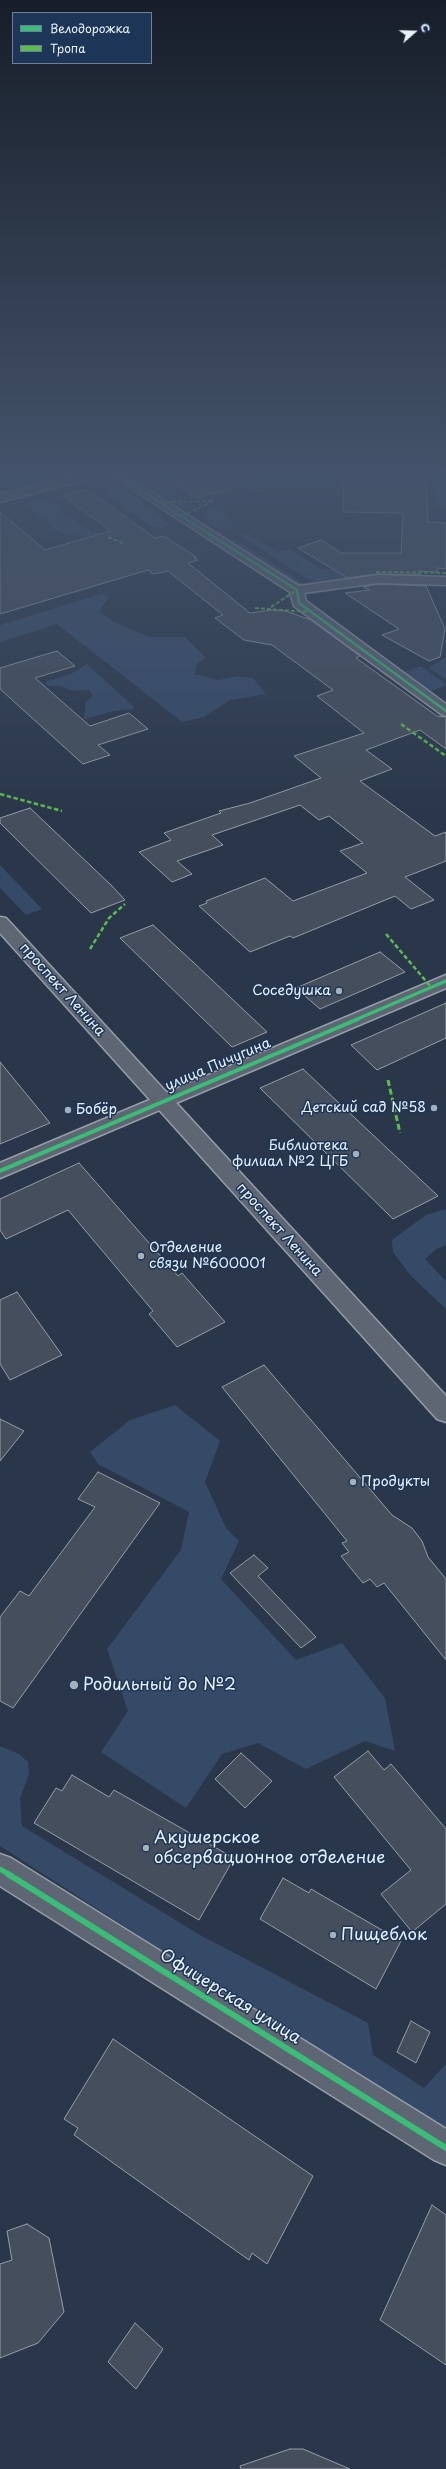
<!DOCTYPE html>
<meta charset="utf-8">
<style>
body{margin:0}
#map{position:relative;width:446px;height:2469px;overflow:hidden;background:#2a374a;font-family:"Playpen Sans",sans-serif}
canvas{display:block}
.legend{position:absolute;left:12px;top:12px;width:140px;height:52px;box-sizing:border-box;background:#1d3557;border:1px solid #6e8097;margin:0;padding:5px 7px;list-style:none;font-size:12px;color:#e8f1f8}
.legend li{display:flex;align-items:center;gap:8px;height:20px}
.legend b{width:20px;border:1px solid #6e8097}
.north{position:absolute;left:394px;top:12px;width:40px;height:40px;-webkit-text-stroke:3px #1d3557;paint-order:stroke;rotate:70deg;font-size:11px;font-weight:700;line-height:16px;text-align:center;color:#e8f1f8}
.north::after{content:'';display:block;margin:auto;width:14px;height:18px;background:#e8f1f8;clip-path:polygon(50% 0,100% 100%,50% 72%,0 100%)}
</style>
<div id="map">
<canvas width="446" height="2469"></canvas>
<ul class="legend">
<li><b style="height:5px;background:#3abd76"></b>Велодорожка</li>
<li><b style="height:5px;background:#5cbc4b"></b>Тропа</li>
</ul>
<div class="north">С</div>
</div>
<script>
const ctx = document.querySelector('canvas').getContext('2d');
ctx.lineJoin = 'round';
function fill(path, color) { ctx.fillStyle = color; ctx.fill(path, 'evenodd'); }
const poly = rows => new Path2D(rows.map(r => 'M' + r).join(''));
function trace(path, color, width, dash) { ctx.strokeStyle = color; ctx.lineWidth = width; ctx.lineCap = dash ? 'butt' : 'round'; ctx.setLineDash(dash || []); ctx.stroke(path); }
function write(font, color, halo, rows, align = 'center') {
  ctx.font = font + ' "Playpen Sans",sans-serif'; ctx.lineWidth = 3; ctx.setLineDash([]); ctx.textBaseline = 'middle'; ctx.strokeStyle = halo; ctx.fillStyle = color; for (const [text, x, y, turn = 0] of rows) {
    ctx.save(); ctx.translate(x, y); ctx.rotate((+turn || 0) * Math.PI / 180); ctx.textAlign = isNaN(turn) ? turn : align; if (halo) ctx.strokeText(text, 0, 0); ctx.fillText(text, 0, 0); ctx.restore();
  }
}
fill(poly([
 [210,472,241,472,252,480,232,481,222,479],
 [144,473,196,507,180,512,128,477],
 [446,480,446,506,441,507,436,504,434,485,436,482],
 [108,487,118,487,127,491,171,525,161,528,150,526,107,495,103,489],
 [52,497,63,514,100,536,69,535,55,530,48,522,35,514,27,503],
 [210,506,220,508,235,526,225,531,210,525,203,516],
 [248,533,277,552,289,549,321,569,365,569,367,579,316,584,240,536],
 [235,539,307,586,299,588,227,541],
 [102,594,109,597,99,611,112,621,149,637,185,637,206,658,198,663,194,674,218,680,237,676,253,678,266,694,230,700,204,717,182,722,57,624,0,642,0,625],
 [446,657,446,680,429,668],
 [87,664,134,707,132,709,114,711,84,719,86,702,93,696,89,690,73,691,61,686,48,686,45,682,71,674],
 [421,666,446,684,446,686,430,691,404,672],
 [0,865,42,909,26,915,0,888],
 [446,1209,446,1245,436,1249,425,1259,446,1281,446,1309,410,1275,393,1252,392,1240,426,1215],
 [175,1405,220,1441,205,1482,226,1528,239,1541,221,1579,296,1660,342,1643,385,1698,395,1751,365,1741,306,1769,258,1743,222,1754,186,1808,101,1752,128,1711,107,1649,181,1550,189,1512,98,1464,90,1452,130,1420],
 [0,1746,19,1754,28,1762,29,1774,20,1798,22,1826,200,1935,368,2023,373,2055,424,2088,446,2064,446,2134,0,1846]
]), '#354a67');
const building = poly([
 [166,472,204,472,231,489,196,498,175,484,183,482,166,472],
 [344,472,389,472,389,479,426,480,428,522,446,523,446,569,437,568,438,572,419,571,420,575,378,574,348,578,298,548,321,540,341,553,401,553,403,513,343,512,344,472],
 [88,490,155,538,164,536,196,557,194,558,198,560,188,563,250,613,272,610,286,611,311,620,360,656,356,658,437,716,446,717,446,749,420,730,366,750,392,769,360,781,435,836,446,832,446,861,405,877,434,900,411,909,395,896,293,938,290,936,250,952,199,906,207,903,206,901,265,878,293,901,367,873,340,851,363,843,329,816,319,820,300,805,212,835,223,845,177,861,192,874,172,882,139,852,171,840,164,833,221,813,219,811,250,803,321,778,294,756,364,733,317,696,333,690,272,645,244,640,215,618,223,615,168,571,153,574,148,570,0,614,0,512,45,550,111,531,63,496,88,490],
 [378,584,426,586,445,629,440,657,429,661,382,635,399,629,345,593,370,590,363,587,378,584],
 [57,651,75,666,35,678,90,726,129,713,148,729,98,745,110,755,83,764,0,689,0,668,57,651],
 [30,808,112,886,125,900,91,913,0,823,0,818,30,808],
 [153,925,193,962,267,1032,232,1047,120,938,153,925],
 [380,952,405,972,320,1009,296,988,380,952],
 [446,1003,446,1038,377,1070,351,1045,446,1003],
 [0,1062,50,1123,0,1144,0,1062],
 [303,1069,323,1088,438,1196,393,1219,260,1088,303,1069],
 [79,1163,178,1276,182,1273,225,1322,177,1347,149,1314,153,1311,68,1210,6,1239,0,1230,0,1199,79,1163],
 [17,1292,62,1355,10,1380,0,1364,0,1300,17,1292],
 [264,1365,392,1515,412,1528,422,1541,428,1557,446,1579,446,1660,384,1583,377,1587,370,1579,363,1583,353,1571,341,1556,349,1552,342,1543,347,1541,222,1387,264,1365],
 [0,1419,24,1431,0,1461,0,1419],
 [98,1472,160,1503,13,1708,0,1701,0,1617,20,1591,29,1596,95,1507,78,1499,98,1472],
 [254,1555,268,1568,258,1576,316,1637,301,1648,230,1573,254,1555],
 [368,1751,384,1770,391,1764,446,1829,446,1904,412,1932,381,1894,411,1870,334,1777,368,1751],
 [241,1753,272,1781,245,1808,215,1779,241,1753],
 [72,1775,109,1797,114,1790,234,1858,199,1920,34,1823,56,1788,62,1791,72,1775],
 [283,1878,309,1893,311,1889,401,1941,376,1989,260,1919,283,1878],
 [411,2021,430,2032,416,2063,397,2052,411,2021],
 [113,2039,313,2176,267,2264,252,2253,249,2260,74,2135,78,2128,64,2119,113,2039],
 [432,2205,446,2215,446,2365,380,2320,432,2205],
 [27,2224,49,2238,64,2312,38,2343,0,2358,0,2264,12,2260,7,2231,27,2224],
 [135,2323,163,2349,136,2389,108,2362,135,2323],
 [290,2449,303,2449,350,2469,241,2469,240,2466,290,2449]
]);
fill(building, '#444e5c');
trace(building, '#959da7', 1);
const minor = poly([
 [106,472,120,472,299,586,378,575,446,577,446,585,378,583,304,593,306,601,446,704,446,716,441,714,294,606,290,592,106,472],
 [446,975,446,988,0,1178,0,1163,446,975],
 [0,1854,11,1858,446,2129,446,2165,434,2160,0,1886,0,1854]
]);
const tertiary = poly([
 [90,472,109,472,107,475,0,502,0,494,90,472]
]);
const primary = poly([
 [0,917,6,918,446,1396,446,1422,437,1419,0,933,0,917]
]);
trace(minor, '#959da7', 3);
trace(tertiary, '#959da7', 3);
trace(primary, '#959da7', 3);
fill(minor, '#5d6672');
fill(tertiary, '#5d6672');
fill(primary, '#5d6672');
trace(poly([
 [239,481,260,492],
 [160,502,213,501],
 [182,516,213,501],
 [108,537,125,544],
 [376,572,446,573],
 [271,607,297,590],
 [255,608,309,612]
]), '#5cbc4b', 2, [4, 2]);
trace(poly([
 [401,724,446,756],
 [0,794,62,811],
 [386,934,431,987],
 [90,949,109,918,125,904]
]), '#5cbc4b', 2.5, [4.5, 2.5]);
trace(poly([
 [388,1080,400,1133]
]), '#5cbc4b', 3, [6, 3]);
trace(poly([
 [112,472,297,590,299,603,446,711]
]), '#3abd76', 2.5);
trace(poly([
 [355,1020,446,981]
]), '#3abd76', 3);
trace(poly([
 [0,1171,358,1019]
]), '#3abd76', 4);
trace(poly([
 [0,1869,10,1875]
]), '#3abd76', 5);
trace(poly([
 [8,1874,446,2148]
]), '#3abd76', 6);
const sky = ctx.createLinearGradient(0, 0, 0, 817);
sky.addColorStop(0, '#171e29');
sky.addColorStop(0.58, '#44536b');
sky.addColorStop(1, '#44536b00');
ctx.fillStyle = sky;
ctx.fillRect(0, 0, 446, 817);
for (const [x, y, r, color] of [
 [339,991,4,"#a6b0bb"],
 [434,1108,4,"#a6b0bb"],
 [68,1110,4,"#a6b0bb"],
 [356,1154,4,"#a6b0bb"],
 [141,1256,4,"#a6b0bb"],
 [353,1482,4,"#a6b0bb"],
 [74,1685,5,"#a6b0bb"],
 [146,1848,4,"#a6b0bb"],
 [333,1935,4,"#a6b0bb"]
]) { const dot = new Path2D(); dot.arc(x, y, r, 0, 2 * Math.PI); ctx.fillStyle = color; ctx.fill(dot); trace(dot, '#1d3557', 1.5); }
write('14px', '#e8f1f8', '#1d3557', [
 ["проспект Ленина",62,990,48],
 ["улица Пичугина",218,1065,-23],
 ["проспект Ленина",279,1230,48]
]);
write('14px', '#e8f1f8', '#1d3557', [
 ["Соседушка",331,991],
 ["Детский сад №58",426,1108],
 ["Бобёр",76,1110,"left"],
 ["Библиотека",348,1146],
 ["филиал №2 ЦГБ",348,1162],
 ["Отделение",149,1248,"left"],
 ["связи №600001",149,1264,"left"],
 ["Продукты",361,1482,"left"]
], 'right');
write('17px', '#e8f1f8', '#1d3557', [
 ["Родильный до №2",83,1685],
 ["Акушерское",154,1838],
 ["обсервационное отделение",154,1858],
 ["Пищеблок",341,1935]
], 'left');
write('17px', '#e8f1f8', '#1d3557', [
 ["Офицерская улица",230,1997,32]
]);
</script>
